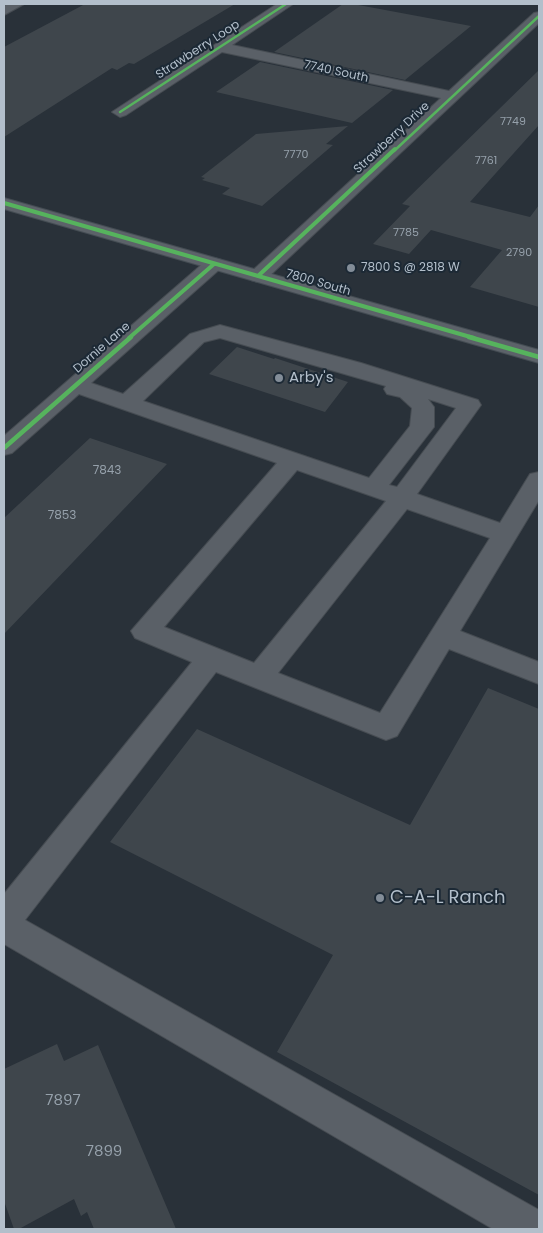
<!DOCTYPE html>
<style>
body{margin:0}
#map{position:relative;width:543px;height:1233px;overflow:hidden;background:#293139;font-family:Poppins,sans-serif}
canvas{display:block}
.frame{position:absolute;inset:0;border:5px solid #b3bfcb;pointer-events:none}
</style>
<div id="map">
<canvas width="543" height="1233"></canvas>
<div class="frame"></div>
</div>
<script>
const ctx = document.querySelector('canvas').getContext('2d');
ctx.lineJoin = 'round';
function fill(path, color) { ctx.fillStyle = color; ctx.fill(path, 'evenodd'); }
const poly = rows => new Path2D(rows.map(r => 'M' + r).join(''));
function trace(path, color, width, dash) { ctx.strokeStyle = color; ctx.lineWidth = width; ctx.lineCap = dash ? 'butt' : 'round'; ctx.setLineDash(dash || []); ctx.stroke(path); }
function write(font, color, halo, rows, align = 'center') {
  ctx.font = font + ' Poppins,sans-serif'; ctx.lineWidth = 4; ctx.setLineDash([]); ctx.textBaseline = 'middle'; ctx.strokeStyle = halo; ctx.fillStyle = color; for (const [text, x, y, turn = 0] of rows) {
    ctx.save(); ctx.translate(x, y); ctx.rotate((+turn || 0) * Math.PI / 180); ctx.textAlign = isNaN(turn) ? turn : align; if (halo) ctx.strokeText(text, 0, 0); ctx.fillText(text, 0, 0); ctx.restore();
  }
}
fill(poly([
 [85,4,235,4,134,64,129,63,117,70,112,68,4,137,4,47],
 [343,4,353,4,471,26,405,80,274,52],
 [260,62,393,90,352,123,216,92],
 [539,70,539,125,470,202,530,217,539,205,539,307,470,287,502,250,431,230,409,254,373,244,410,206,402,204],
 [348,126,326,144,333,145,262,206,222,194,230,188,202,180,205,178,201,177,256,134],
 [237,347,274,359,275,358,348,382,325,412,209,374],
 [90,438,167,464,4,634,4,518],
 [488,688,539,709,539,1195,277,1052,333,955,110,842,197,729,410,825],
 [57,1044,64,1061,98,1045,176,1229,94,1229,87,1212,81,1216,74,1199,19,1229,14,1229,4,1201,4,1069]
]), '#3f464c');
const minor = poly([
 [7,4,24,4,4,15,4,6,7,4],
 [277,4,293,4,232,45,449,91,534,13,539,12,539,23,265,280,258,282,251,280,248,276,251,272,441,98,222,52,126,115,120,117,112,112,277,4],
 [214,258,221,260,224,264,221,268,91,383,123,394,190,334,220,325,361,363,478,400,481,405,417,494,500,523,530,474,539,472,539,500,460,631,539,662,539,684,449,649,397,736,386,740,216,672,25,920,539,1210,539,1229,493,1229,4,944,4,894,192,662,135,638,131,631,277,463,79,394,12,453,4,455,4,436,207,260,214,258],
 [220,338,386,386,384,389,387,394,400,397,412,408,410,426,369,478,143,401,204,342,220,338],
 [428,399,456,408,397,487,389,485,434,427,434,407,428,399],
 [297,470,386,501,254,663,164,627,297,470],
 [407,509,490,538,380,713,278,673,407,509]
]);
const major = poly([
 [4,198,539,350,539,363,4,209,4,198]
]);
trace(minor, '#464c52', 2);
trace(major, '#444c53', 2);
fill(minor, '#5a6067');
fill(major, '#5c6269');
trace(poly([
 [120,112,286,4],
 [394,151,539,16]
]), '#56b35d', 2.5);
trace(poly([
 [4,203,474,338],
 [258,276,395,149],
 [129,338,214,264]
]), '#56b35d', 4);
trace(poly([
 [469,337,539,357],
 [4,448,131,337]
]), '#56b35d', 4.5);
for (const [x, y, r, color] of [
 [351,268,5,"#838d98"],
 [279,378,5,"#838d98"],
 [380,898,5,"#838d98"]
]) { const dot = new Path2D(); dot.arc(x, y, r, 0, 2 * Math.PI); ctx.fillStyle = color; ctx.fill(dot); trace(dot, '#1c2935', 2); }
write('11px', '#96a1ab', null, [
 ["7749",513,122],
 ["7770",296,155],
 ["7761",486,161],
 ["7785",406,233],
 ["2790",519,253]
]);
write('12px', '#b3bfcb', '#1c2935', [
 ["Strawberry Loop",198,50,-33],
 ["7740 South",336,72,12],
 ["Strawberry Drive",392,138,-43],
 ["7800 South",318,283,16],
 ["Dornie Lane",102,348,-41]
]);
write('12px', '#b3bfcb', '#1c2935', [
 ["7800 S @ 2818 W",361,268]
], 'left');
write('12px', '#96a1ab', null, [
 ["7843",107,471],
 ["7853",62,516]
]);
write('15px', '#b3bfcb', '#1c2935', [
 ["Arby's",289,378]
], 'left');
write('15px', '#96a1ab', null, [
 ["7897",63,1101],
 ["7899",104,1152]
]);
write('18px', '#b3bfcb', '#1c2935', [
 ["C-A-L Ranch",390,898]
], 'left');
</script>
